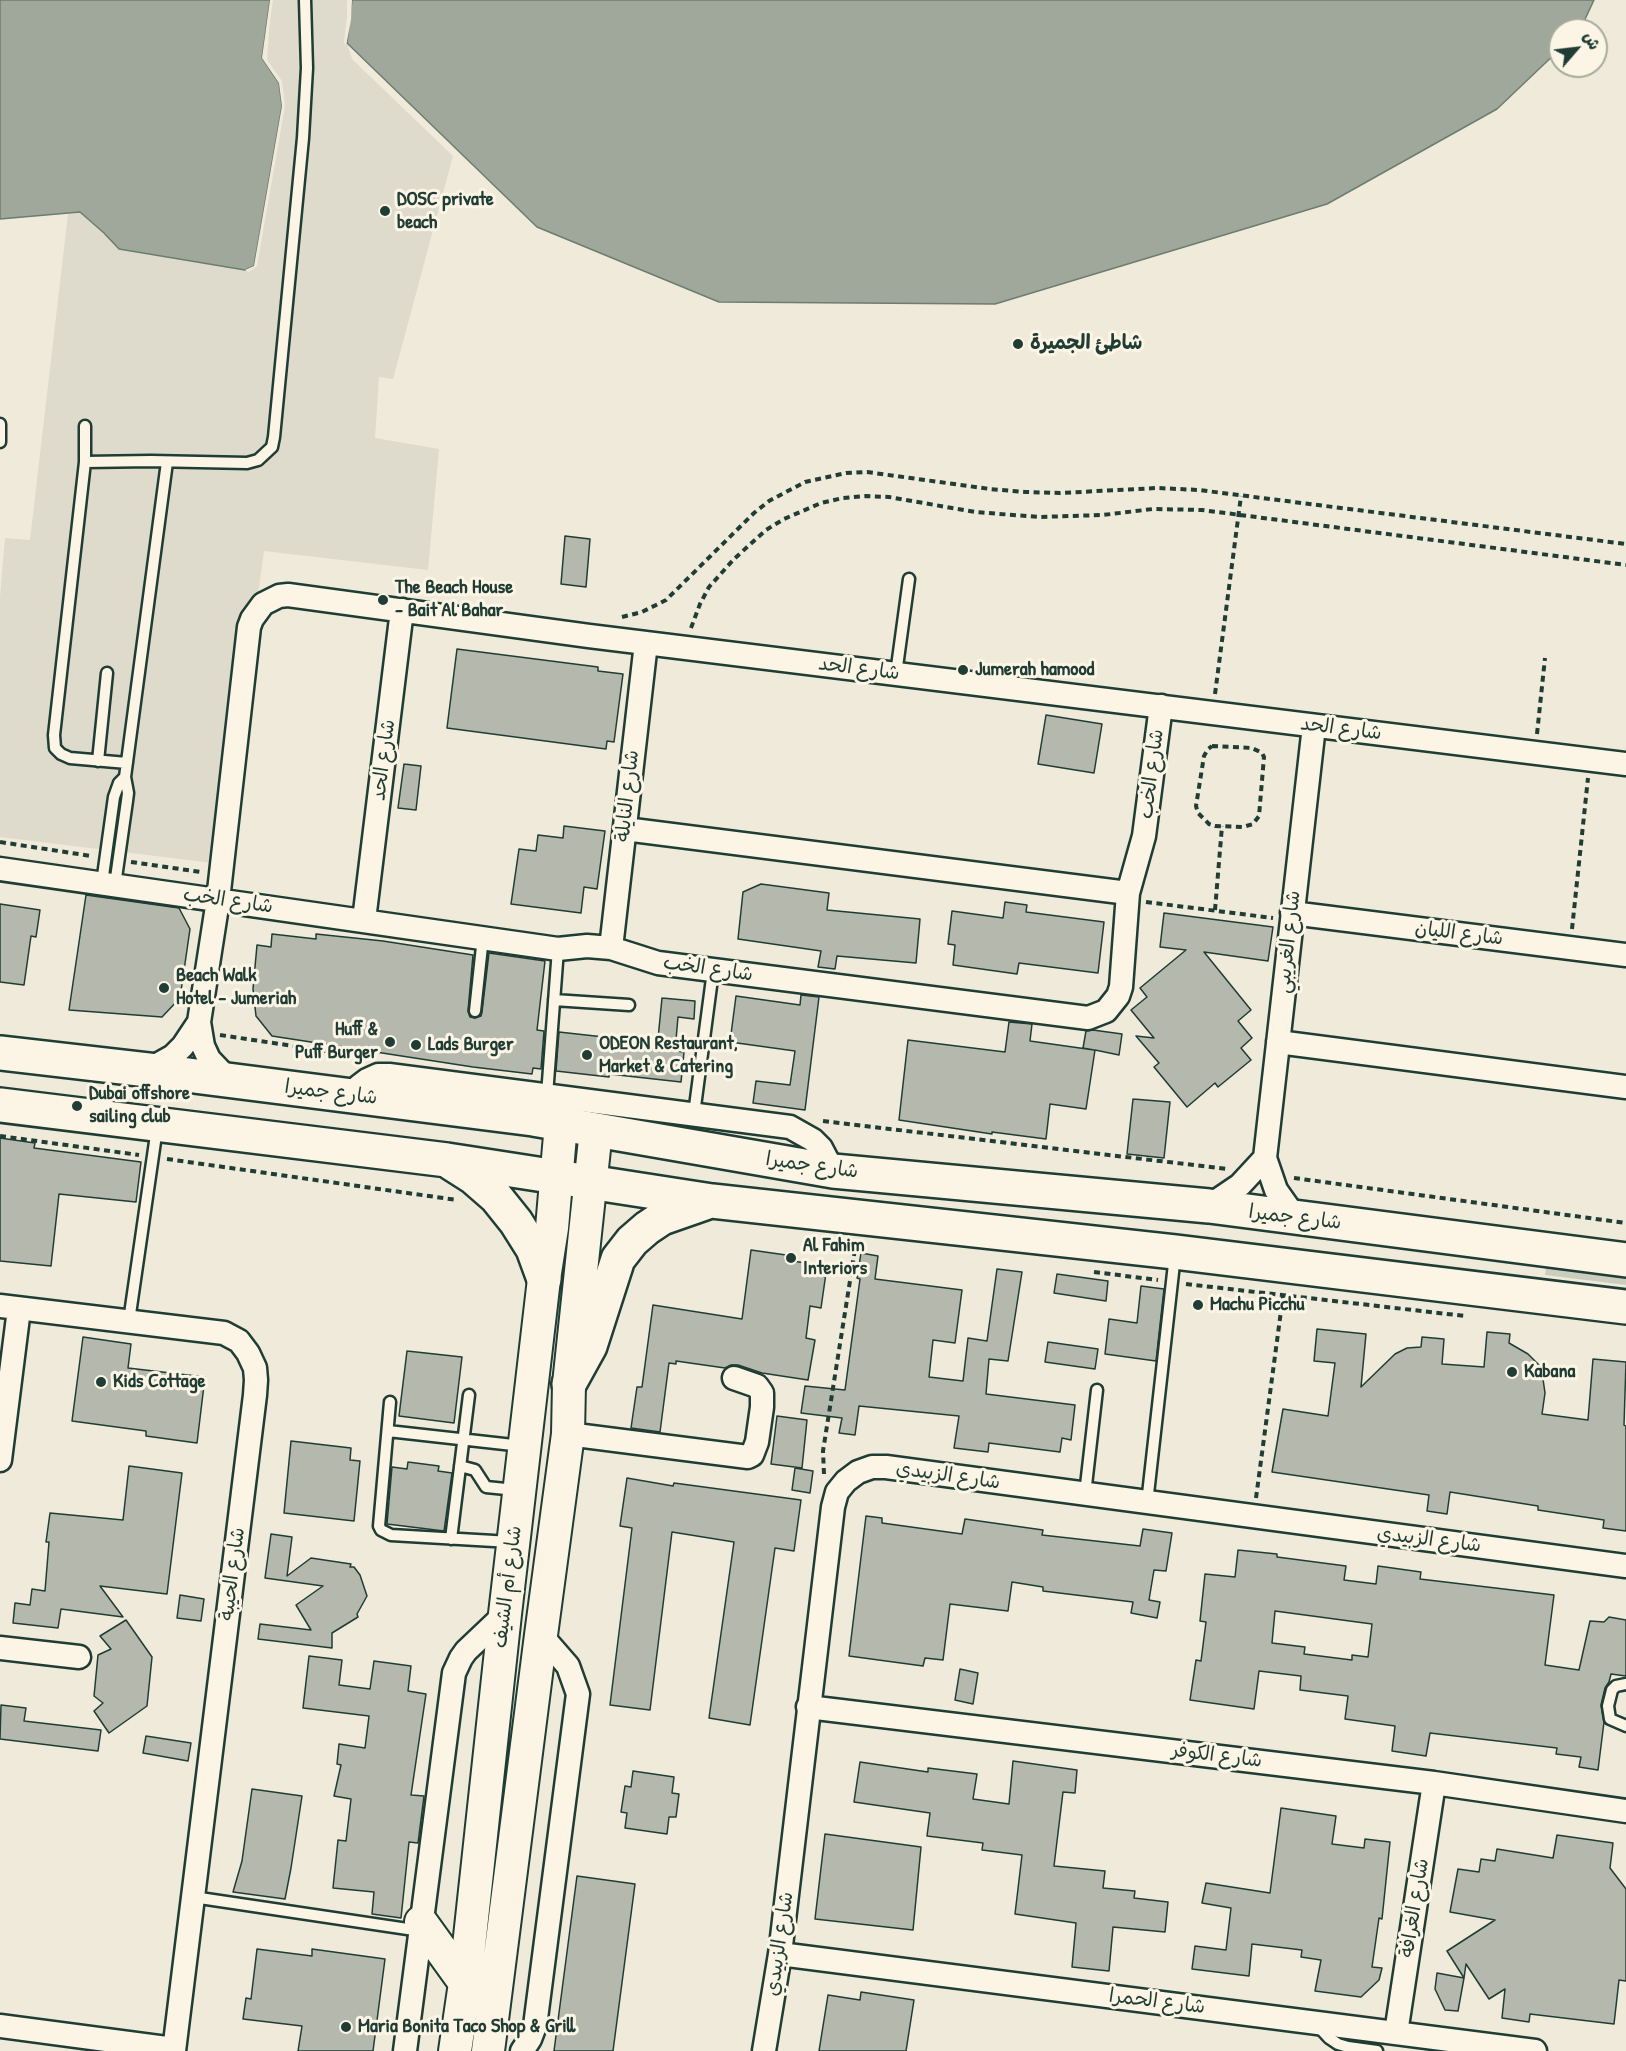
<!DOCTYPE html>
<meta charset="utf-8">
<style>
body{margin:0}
#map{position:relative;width:1626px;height:2051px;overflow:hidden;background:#efeada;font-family:"Patrick Hand","Playpen Sans Arabic",sans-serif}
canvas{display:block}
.north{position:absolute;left:1548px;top:18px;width:60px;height:60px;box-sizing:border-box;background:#fcf5e5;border:2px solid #a4ab9e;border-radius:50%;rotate:62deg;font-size:16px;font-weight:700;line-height:24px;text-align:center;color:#1f3d34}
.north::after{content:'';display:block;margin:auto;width:21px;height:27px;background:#1f3d34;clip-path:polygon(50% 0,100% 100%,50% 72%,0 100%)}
</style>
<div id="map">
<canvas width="1626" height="2051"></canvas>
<div class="north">ش</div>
</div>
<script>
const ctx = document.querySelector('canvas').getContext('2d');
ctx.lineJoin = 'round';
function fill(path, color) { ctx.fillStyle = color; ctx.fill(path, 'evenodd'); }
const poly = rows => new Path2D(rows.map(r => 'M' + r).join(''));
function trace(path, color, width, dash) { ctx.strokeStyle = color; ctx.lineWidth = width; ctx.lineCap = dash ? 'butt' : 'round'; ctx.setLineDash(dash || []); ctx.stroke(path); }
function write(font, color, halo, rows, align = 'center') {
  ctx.font = font + ' "Patrick Hand","Playpen Sans Arabic",sans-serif'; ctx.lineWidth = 6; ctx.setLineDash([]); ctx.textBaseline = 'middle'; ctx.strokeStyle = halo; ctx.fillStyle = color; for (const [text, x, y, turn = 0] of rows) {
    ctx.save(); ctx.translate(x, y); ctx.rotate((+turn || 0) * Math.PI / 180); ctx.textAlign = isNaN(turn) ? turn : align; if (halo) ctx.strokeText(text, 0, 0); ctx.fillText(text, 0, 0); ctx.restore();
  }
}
fill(poly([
 [271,0,347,0,347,43,352,59,453,156,393,379,379,377,375,438,439,449,428,570,264,551,221,864,0,837,0,597,5,538,30,540,68,214,80,212,104,233,119,249,244,270,254,266]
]), '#dedbcc');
fill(poly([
 [1547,1262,1626,1273,1626,1285,1545,1275]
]), '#cccdbf');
const water = poly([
 [0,0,270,0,262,58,279,83,282,106,254,266,245,270,119,249,104,233,80,212,0,219,0,0],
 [352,0,1594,0,1580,30,1560,30,1560,49,1497,109,1327,204,995,304,719,302,537,227,347,43,352,0]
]);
fill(water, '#9fa89a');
trace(water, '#6c7d71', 1.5);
fill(poly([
 [270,0,273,0,265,57,282,81,285,106,257,266,249,272,245,270,254,266,282,106,279,83,262,58],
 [349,0,352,0,351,20,346,46,344,42]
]), '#efeada');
const building = poly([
 [565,536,590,539,586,587,561,584,565,536],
 [457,649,598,667,598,671,623,674,614,742,607,741,606,749,447,728,457,649],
 [1046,715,1102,724,1094,773,1038,764,1046,715],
 [404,764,421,766,416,810,398,808,404,764],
 [564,826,605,831,597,889,584,887,581,913,511,904,519,849,536,851,538,835,563,838,564,826],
 [761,884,829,893,827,910,920,919,916,963,837,956,835,969,818,967,821,951,738,939,743,892,761,884],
 [86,895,179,908,190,929,180,998,162,1017,69,1010,86,895],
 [1005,902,1027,905,1026,912,1104,922,1098,973,1019,963,1017,974,953,965,955,945,948,944,952,911,1003,918,1005,902],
 [0,904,40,910,36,937,31,936,24,985,0,982,0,904],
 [1164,913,1273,927,1268,961,1204,952,1251,1010,1238,1021,1252,1038,1241,1048,1251,1060,1218,1087,1215,1083,1187,1107,1154,1067,1159,1063,1136,1036,1154,1038,1131,1010,1147,997,1140,988,1186,950,1160,947,1164,913],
 [272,934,316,939,316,934,383,941,473,955,468,1011,470,1017,475,1018,481,1016,482,1012,489,953,545,961,537,1030,544,1031,541,1069,533,1068,532,1074,473,1067,272,1036,256,1016,253,989,257,945,271,947,272,934],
 [801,995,819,997,805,1110,753,1103,756,1081,790,1085,795,1051,730,1042,736,996,800,1005,801,995],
 [662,998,695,1001,694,1019,678,1017,675,1051,684,1052,681,1082,609,1074,609,1077,556,1071,559,1032,613,1038,612,1044,657,1049,662,998],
 [1009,1022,1032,1024,1030,1041,1094,1050,1083,1048,1086,1031,1093,1030,1122,1034,1119,1055,1095,1050,1086,1109,1050,1104,1046,1139,992,1132,992,1134,899,1120,908,1040,1005,1052,1009,1022],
 [1133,1099,1170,1102,1164,1158,1127,1154,1133,1099],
 [0,1138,35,1143,34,1148,141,1162,136,1202,59,1194,51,1266,0,1261,0,1138],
 [751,1250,786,1255,785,1260,827,1266,821,1308,810,1306,806,1338,815,1340,808,1380,762,1373,738,1365,731,1365,725,1368,676,1361,676,1364,669,1363,660,1432,631,1428,637,1387,642,1387,653,1305,742,1319,751,1250],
 [861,1253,878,1256,875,1279,962,1290,955,1343,933,1340,929,1377,963,1381,968,1338,987,1341,997,1269,1022,1272,1008,1361,989,1359,986,1394,1075,1405,1071,1440,1062,1438,1060,1452,989,1443,988,1452,954,1448,959,1416,859,1406,855,1435,839,1433,842,1418,801,1413,805,1386,845,1390,860,1279,857,1278,861,1253],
 [1057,1274,1108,1281,1106,1301,1054,1293,1057,1274],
 [1141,1286,1164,1289,1156,1361,1105,1354,1109,1319,1137,1323,1141,1286],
 [1317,1329,1366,1334,1361,1387,1395,1354,1407,1348,1421,1347,1422,1337,1444,1339,1442,1364,1484,1367,1487,1332,1510,1334,1509,1343,1528,1354,1539,1365,1543,1379,1545,1393,1542,1414,1588,1420,1593,1359,1626,1362,1624,1425,1626,1426,1626,1531,1603,1528,1604,1520,1538,1510,1538,1506,1450,1492,1447,1514,1427,1511,1429,1495,1272,1472,1283,1409,1328,1416,1335,1363,1314,1361,1317,1329],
 [83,1337,131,1344,128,1368,205,1377,197,1443,146,1436,146,1431,72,1421,83,1337],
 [1048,1342,1098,1349,1095,1369,1045,1362,1048,1342],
 [407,1351,462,1357,454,1423,399,1416,407,1351],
 [777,1416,807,1420,802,1468,771,1464,777,1416],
 [291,1441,351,1448,350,1460,360,1461,354,1521,284,1513,291,1441],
 [408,1462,439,1466,438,1471,452,1473,444,1531,387,1524,392,1467,407,1469,408,1462],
 [129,1466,182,1473,167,1594,100,1586,123,1617,61,1609,58,1628,13,1623,15,1603,30,1605,32,1589,45,1591,49,1542,46,1542,50,1513,123,1520,129,1466],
 [795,1468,813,1471,810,1493,792,1490,795,1468],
 [627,1478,673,1486,674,1483,801,1500,794,1551,775,1548,750,1725,709,1718,734,1542,672,1532,650,1710,610,1705,632,1528,620,1526,627,1478],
 [866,1516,882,1518,882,1523,962,1534,965,1519,1043,1530,1042,1535,1140,1546,1143,1529,1172,1533,1166,1571,1154,1570,1149,1600,1160,1602,1157,1618,1131,1613,1133,1602,1043,1591,1043,1587,1012,1582,1008,1611,950,1604,943,1660,925,1658,923,1666,849,1656,866,1516],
 [271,1534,292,1537,287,1576,311,1558,351,1564,350,1567,354,1567,360,1575,367,1596,357,1614,358,1617,332,1633,332,1648,258,1639,260,1624,311,1630,296,1605,323,1586,265,1578,271,1534],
 [1238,1550,1277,1554,1277,1557,1346,1566,1344,1580,1376,1584,1378,1566,1421,1572,1420,1579,1554,1595,1545,1665,1579,1670,1590,1621,1604,1622,1609,1617,1626,1620,1626,1676,1611,1674,1609,1682,1605,1688,1601,1705,1604,1722,1598,1770,1579,1767,1581,1757,1556,1754,1557,1748,1430,1733,1426,1756,1392,1751,1395,1726,1345,1719,1348,1696,1300,1690,1301,1676,1259,1671,1254,1709,1190,1700,1196,1660,1201,1661,1206,1622,1200,1621,1205,1574,1235,1577,1238,1550],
 [1275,1611,1372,1624,1368,1657,1352,1655,1352,1660,1304,1654,1305,1647,1272,1643,1275,1611],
 [180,1595,204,1599,201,1621,177,1618,180,1595],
 [126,1620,152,1657,147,1706,109,1733,94,1711,103,1703,94,1696,98,1655,111,1649,100,1636,126,1620],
 [309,1656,342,1660,339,1685,370,1689,374,1661,411,1666,408,1691,426,1694,411,1795,424,1796,418,1843,409,1842,401,1918,372,1914,374,1892,333,1888,338,1840,346,1841,351,1799,334,1796,341,1765,337,1764,339,1744,365,1748,369,1716,303,1708,309,1656],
 [960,1669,978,1673,973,1704,955,1700,960,1669],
 [1,1705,26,1708,24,1721,101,1730,98,1751,0,1739,1,1705],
 [146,1736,191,1743,188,1761,143,1753,146,1736],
 [1013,1761,1077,1770,1075,1793,1063,1792,1054,1866,1105,1871,1103,1888,1135,1891,1134,1898,1168,1902,1165,1932,1113,1927,1109,1971,1072,1967,1076,1923,1015,1914,1022,1855,982,1850,983,1843,927,1836,930,1813,854,1802,860,1762,928,1772,928,1768,977,1774,973,1799,1009,1804,1013,1761],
 [633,1771,674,1777,672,1793,679,1794,676,1817,669,1817,667,1834,625,1828,627,1813,621,1812,625,1786,631,1787,633,1771],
 [252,1789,302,1796,291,1868,285,1899,233,1892,242,1861,252,1789],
 [1281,1808,1336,1816,1332,1844,1364,1848,1365,1839,1390,1842,1382,1919,1379,1918,1372,1967,1382,1968,1379,1980,1361,1997,1315,1991,1321,1960,1301,1957,1302,1950,1252,1944,1249,1976,1192,1969,1195,1946,1226,1950,1231,1908,1202,1903,1206,1883,1270,1893,1281,1808],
 [825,1834,921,1847,913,1930,815,1919,825,1834],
 [1557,1835,1613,1843,1610,1868,1626,1889,1626,1981,1619,1980,1614,2024,1530,2014,1529,2022,1502,2018,1505,1989,1489,1999,1466,1964,1464,1978,1447,1951,1495,1920,1450,1912,1458,1869,1479,1872,1481,1859,1495,1861,1497,1849,1553,1858,1557,1835],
 [577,1876,635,1884,613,2051,554,2051,577,1876],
 [257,1949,312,1956,312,1949,385,1959,373,2051,298,2051,302,2026,243,2019,246,1998,251,1999,257,1949],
 [1437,1973,1464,1978,1458,2011,1445,2010,1435,1989,1437,1973],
 [861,1992,914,2000,906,2051,819,2051,828,1995,860,2000,861,1992]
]);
fill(building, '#b5b9ad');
trace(building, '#1f3d34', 1.5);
const lane = poly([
 [0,424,0,442],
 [85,426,85,462,54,735,55,748,61,754,70,758,127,763],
 [85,462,151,461,247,463,258,460,272,447,274,437,303,138,307,68,305,0],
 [896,674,909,579],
 [98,761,107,673],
 [102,883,114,797,119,783,125,777],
 [115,885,127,801,128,793,125,777,167,462],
 [554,1000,629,1005],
 [475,1011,483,937],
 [547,1095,558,949],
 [694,1114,713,971],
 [129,1321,157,1128],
 [390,1402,379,1526,381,1530,391,1535,511,1542],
 [388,1431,522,1446],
 [460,1466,475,1470,486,1487,516,1490],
 [1085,1494,1097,1390],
 [1147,1503,1175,1255],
 [451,1539,469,1395],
 [1626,1684,1616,1686,1612,1690,1608,1706,1610,1719,1626,1726],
 [193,1897,421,1931],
 [1317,2025,1329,2038,1338,2044,1348,2047,1377,2051]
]);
const street = poly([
 [625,829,1128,893],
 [0,869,558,949,587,946,611,948,658,963,1088,1018,1106,1011,1118,996,1121,987,1128,893,1144,836,1161,706],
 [1292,913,1626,955],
 [364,920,402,610],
 [611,948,646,643],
 [1278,1042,1626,1087],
 [148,1070,173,1056,183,1046,199,1022],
 [229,1080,209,1059,203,1046,199,1022,218,900,249,627,252,619,263,604,279,596,288,595,589,636,1626,764],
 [352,1096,359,1086,367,1080,378,1075,389,1075,790,1127,813,1140,821,1148,833,1171],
 [1209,1206,1240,1185,1265,1158],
 [1295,1217,1276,1190,1265,1158,1314,726],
 [0,1306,224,1333,239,1341,248,1353,255,1368,256,1380,255,1395,174,2051],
 [568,1434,748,1457,752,1455,757,1442,762,1407,762,1393,757,1386,734,1378],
 [0,1460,19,1309],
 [0,1648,79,1657],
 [808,1707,1434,1783,1626,1811],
 [780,1954,1535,2051],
 [0,2026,174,2049],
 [1396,2033,1434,1783],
 [405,2051,454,1673,461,1658,466,1651,505,1614],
 [522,2051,530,2039,535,2026,578,1694,568,1666,541,1635],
 [764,2051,780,1954,833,1507,837,1492,846,1481,858,1472,872,1467,886,1467,1626,1566]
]);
const secondary = poly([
 [421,1922,465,1983],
 [455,2051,465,1983,505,1614,544,1279,552,1228,561,1124],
 [488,2051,541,1635,568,1434,569,1384,596,1130]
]);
const primary = poly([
 [0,1053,148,1070,533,1119,833,1171,1209,1206,1626,1260],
 [0,1105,447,1160,712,1201,1175,1252,1626,1307],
 [451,1163,473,1177,496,1197,516,1222,533,1249,544,1279],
 [569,1384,590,1346,618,1259,632,1241,647,1228,662,1218,705,1203]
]);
trace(lane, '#1f3d34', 15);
trace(street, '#1f3d34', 27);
trace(secondary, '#1f3d34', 36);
trace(primary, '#1f3d34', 38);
trace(poly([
 [622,617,642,612,666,600,754,513,769,501,805,482,846,473,867,472,990,489,1025,492,1060,493,1157,488,1199,490,1626,544],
 [691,628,700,604,709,587,734,559,766,530,784,519,821,503,843,498,866,496,889,497,975,512,1039,517,1103,515,1153,509,1202,510,1626,565],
 [1215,694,1241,496],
 [1537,734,1545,658],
 [1212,746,1252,748,1262,753,1264,757,1259,816,1253,824,1243,827,1215,826,1209,824,1198,813,1196,806,1204,756,1208,749,1212,746],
 [0,842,91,856],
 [131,862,201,872],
 [1146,902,1273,918],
 [1215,910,1222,826],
 [1572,929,1588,778],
 [220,1035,367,1057],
 [823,1121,1227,1169],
 [0,1136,139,1155],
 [167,1159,457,1200],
 [1294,1178,1626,1223],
 [1094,1272,1158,1280],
 [1186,1284,1465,1316],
 [824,1474,823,1451,856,1243],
 [1256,1498,1283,1296]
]), '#1f3d34', 4, [6, 4.5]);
trace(lane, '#fcf5e5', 10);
trace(street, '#fcf5e5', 22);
trace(secondary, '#fcf5e5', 32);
trace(primary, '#fcf5e5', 33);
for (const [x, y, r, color] of [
 [385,211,6,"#1f3d34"],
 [1018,344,6,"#1f3d34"],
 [383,600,6,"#1f3d34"],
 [963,670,6,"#1f3d34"],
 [164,988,6,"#1f3d34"],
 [390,1042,6,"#1f3d34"],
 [416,1045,6,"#1f3d34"],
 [587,1055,6,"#1f3d34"],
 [77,1106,6,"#1f3d34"],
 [791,1258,6,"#1f3d34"],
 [1198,1305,6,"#1f3d34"],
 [1512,1372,6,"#1f3d34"],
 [101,1382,6,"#1f3d34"],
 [346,2027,6,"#1f3d34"]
]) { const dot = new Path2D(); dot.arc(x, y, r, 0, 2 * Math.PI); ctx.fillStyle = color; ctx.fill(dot); trace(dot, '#fcf5e5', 2); }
write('bold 20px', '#1f3d34', '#fcf5e5', [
 ["DOSC private",397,200],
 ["beach",397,223],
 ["شاطئ الجميرة",1030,344],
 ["The Beach House",395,588],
 ["- Bait Al Bahar",395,611],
 ["Jumerah hamood",975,670],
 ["Beach Walk",176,976],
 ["Hotel - Jumeriah",176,999],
 ["Huff &",378,1030,"right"],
 ["Puff Burger",378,1053,"right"],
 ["ODEON Restaurant,",599,1044],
 ["Market & Catering",599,1067],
 ["Lads Burger",428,1045],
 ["Dubai offshore",89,1094],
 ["sailing club",89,1117],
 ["Al Fahim",803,1246],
 ["Interiors",803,1269],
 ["Machu Picchu",1210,1305],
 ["Kabana",1524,1372],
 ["Kids Cottage",113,1382],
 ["Maria Bonita Taco Shop & Grill",358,2027]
], 'left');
write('20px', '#1f3d34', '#fcf5e5', [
 ["شارع الحد",859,669,7],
 ["شارع الحد",1341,729,7],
 ["شارع الحد",384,760,-83],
 ["شارع الخب",1152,774,-83],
 ["شارع النايلة",628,796,-84],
 ["شارع الخب",228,901,8],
 ["شارع الليان",1459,934,7],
 ["شارع الغريبي",1289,942,-84],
 ["شارع الخب",708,969,8],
 ["شارع جميرا",331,1093,7],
 ["شارع جميرا",812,1166,8],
 ["شارع جميرا",1295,1218,7],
 ["شارع الزبيدي",948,1476,8],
 ["شارع الزبيدي",1429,1540,7],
 ["شارع الحيبة",233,1574,-83],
 ["شارع أم الشيف",508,1587,-83],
 ["شارع الكوفر",1217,1756,7],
 ["شارع الغرافة",1415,1908,-81],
 ["شارع الزبيدي",780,1944,-82],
 ["شارع الحمرا",1157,2002,7]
]);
</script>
